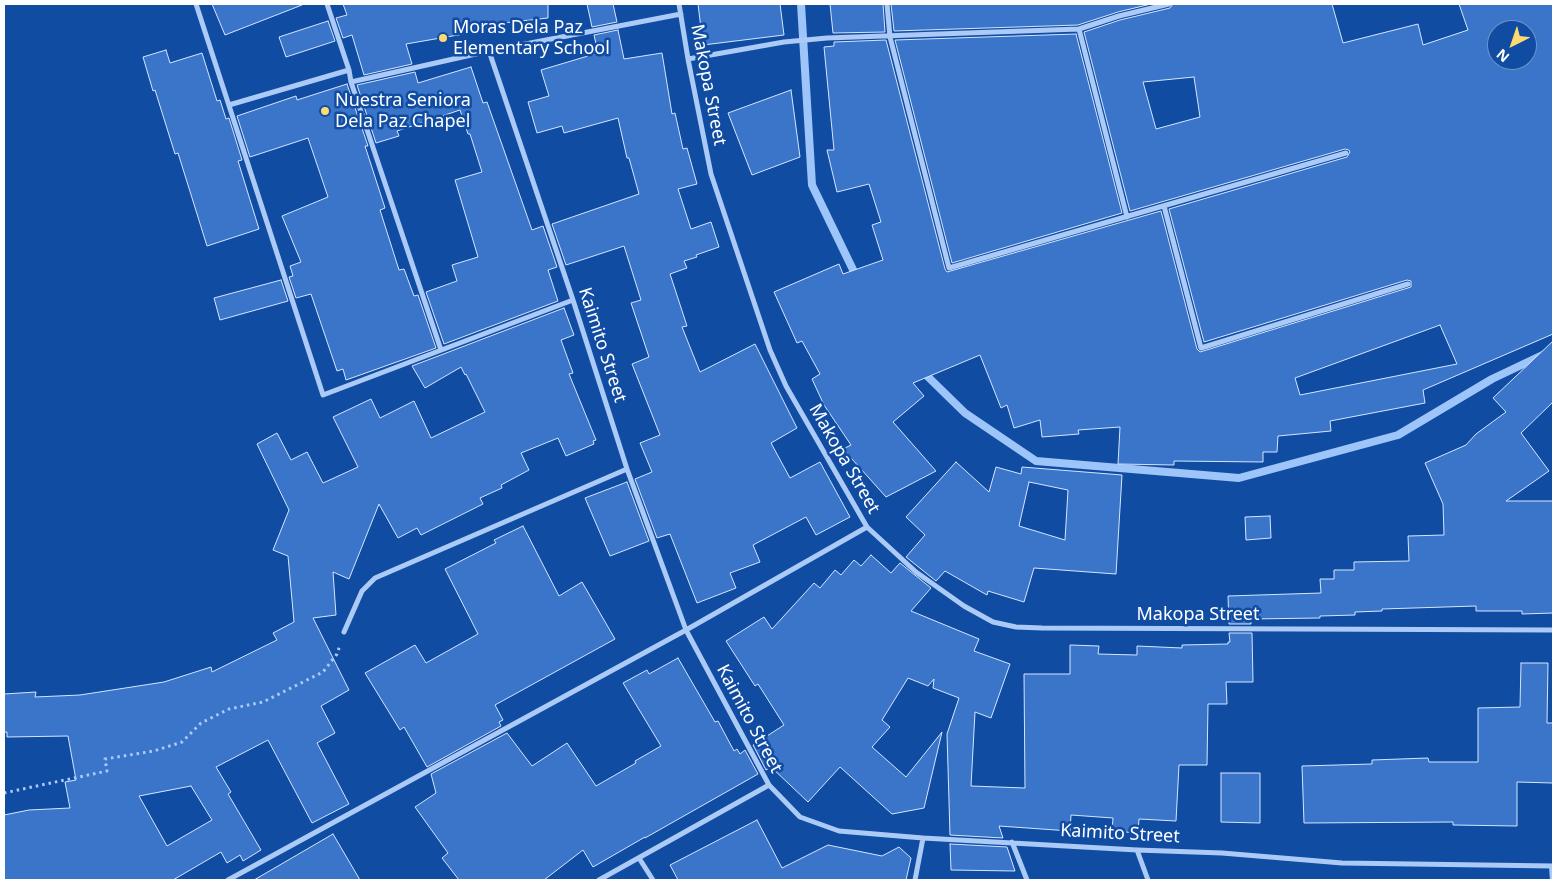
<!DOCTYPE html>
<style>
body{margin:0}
#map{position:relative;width:1557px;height:884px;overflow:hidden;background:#114ca3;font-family:"Noto Sans",sans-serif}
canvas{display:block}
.frame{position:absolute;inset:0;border:5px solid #fff;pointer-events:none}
.north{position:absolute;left:1487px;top:20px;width:50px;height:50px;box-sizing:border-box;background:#114ca3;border:1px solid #7094c8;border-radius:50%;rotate:221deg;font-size:14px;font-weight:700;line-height:20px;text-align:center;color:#fff}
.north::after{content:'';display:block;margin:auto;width:18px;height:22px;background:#ffda70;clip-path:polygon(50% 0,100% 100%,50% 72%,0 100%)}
</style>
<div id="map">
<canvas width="1557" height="884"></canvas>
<div class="frame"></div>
<div class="north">N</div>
</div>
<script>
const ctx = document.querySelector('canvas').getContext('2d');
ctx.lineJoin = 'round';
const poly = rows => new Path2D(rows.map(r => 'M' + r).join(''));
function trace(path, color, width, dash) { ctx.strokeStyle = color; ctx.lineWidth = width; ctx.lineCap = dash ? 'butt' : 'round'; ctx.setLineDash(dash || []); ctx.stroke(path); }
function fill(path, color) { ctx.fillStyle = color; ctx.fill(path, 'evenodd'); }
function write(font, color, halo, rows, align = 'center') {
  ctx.font = font + ' "Noto Sans",sans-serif'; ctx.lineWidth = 5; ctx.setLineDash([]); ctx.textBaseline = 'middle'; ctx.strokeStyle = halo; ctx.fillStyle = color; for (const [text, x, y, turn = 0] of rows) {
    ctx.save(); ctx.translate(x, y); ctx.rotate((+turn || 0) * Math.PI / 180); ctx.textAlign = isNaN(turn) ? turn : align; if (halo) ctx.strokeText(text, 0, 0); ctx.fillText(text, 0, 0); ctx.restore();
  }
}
trace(poly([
 [801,4,812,185,857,278],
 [921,370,965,413,1036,461,1239,478,1398,435,1492,379,1553,350]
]), '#9dc5f9', 8);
const building = poly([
 [212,4,301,4,302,5,225,35,212,4],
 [343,4,548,4,548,18,486,25,487,30,406,44,412,64,364,75,352,35,343,38,336,18,347,15,343,4],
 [587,4,613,4,617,22,592,27,587,4],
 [698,4,780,4,784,35,703,45,698,4],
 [830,4,883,4,885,32,833,33,830,4],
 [891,4,1151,4,1118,12,1078,25,894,31,891,4],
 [1173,4,1332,4,1343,43,1418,24,1423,45,1468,30,1459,4,1553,4,1553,334,1423,390,1425,403,1330,421,1331,431,1278,436,1277,452,1263,452,1263,462,1174,461,1174,465,1118,464,1120,427,1078,430,1079,434,1042,437,1040,420,1014,428,1007,405,1001,408,980,355,913,383,924,396,893,422,936,471,886,497,843,449,851,445,824,405,812,379,820,374,802,341,797,343,774,292,839,264,843,274,883,260,872,225,881,222,869,184,837,192,827,150,834,150,824,47,834,46,834,42,886,40,945,269,947,272,1161,211,1197,349,1200,352,1411,287,1411,281,1407,280,1204,342,1169,209,1347,157,1350,152,1349,150,1345,149,1130,211,1084,32,1120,20,1170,8,1173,4],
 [1497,30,1527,30,1527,60,1497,60,1497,30],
 [1194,77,1200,117,1156,129,1143,82,1194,77],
 [1440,325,1457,364,1300,395,1295,378,1440,325],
 [328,21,335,41,286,57,279,37,328,21],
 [618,30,624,59,662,53,672,114,675,113,683,149,687,148,697,184,678,189,691,229,711,222,719,247,696,255,697,257,684,261,687,268,670,274,687,326,682,327,700,372,755,344,797,428,771,443,790,478,820,462,850,517,816,535,806,517,753,545,760,562,730,573,736,588,697,603,670,534,657,538,635,479,652,472,640,443,660,435,632,364,649,357,631,303,641,300,624,246,566,265,552,224,639,194,629,158,627,158,618,118,564,133,562,126,537,133,528,102,549,96,541,70,598,53,594,35,618,30],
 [1076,34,1122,213,952,263,895,40,1076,34],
 [166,50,170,63,202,53,217,101,220,100,226,119,229,118,242,160,238,161,259,229,207,246,178,153,175,154,155,90,153,91,143,57,166,50],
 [471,67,483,103,487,102,532,230,543,226,557,267,548,270,558,301,444,344,426,292,457,281,452,265,478,257,455,180,482,172,470,134,468,134,460,110,397,131,399,136,376,143,357,85,415,72,418,83,471,67],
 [347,84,368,146,365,146,385,208,380,210,399,270,404,269,414,296,418,295,436,348,346,380,343,369,337,371,311,294,296,298,289,277,293,276,290,266,301,262,282,216,328,197,308,138,250,157,237,116,296,96,297,100,347,84],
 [791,90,800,157,752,175,728,113,791,90],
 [281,280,288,301,220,320,214,298,281,280],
 [564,308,574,335,561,340,573,373,569,374,596,440,593,441,594,444,566,456,558,438,521,453,529,470,501,485,502,488,480,498,483,504,421,535,417,528,398,538,379,504,349,579,333,572,336,615,313,618,349,690,321,706,335,733,317,743,349,804,312,823,268,740,216,767,231,792,228,794,261,850,243,861,240,855,227,863,221,852,173,880,4,880,4,815,29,810,70,808,65,782,76,780,68,736,7,737,7,732,4,732,4,694,36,692,35,697,80,695,164,682,211,667,212,672,277,640,273,633,294,622,288,556,273,550,289,510,257,444,277,433,291,460,307,452,323,483,358,467,333,417,371,399,380,418,414,401,431,438,485,412,466,374,465,375,461,367,425,388,412,366,564,308],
 [191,786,212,820,167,846,139,796,191,786],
 [1553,341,1553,402,1521,433,1549,471,1506,501,1553,501,1553,613,1522,614,1522,611,1476,611,1476,606,1382,609,1382,611,1355,612,1355,615,1320,616,1320,618,1251,619,1251,624,1229,624,1228,596,1321,593,1320,579,1334,579,1334,570,1354,570,1354,562,1409,561,1408,536,1444,535,1443,504,1425,463,1466,445,1476,434,1506,412,1493,398,1553,341],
 [956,462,989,492,996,467,1021,474,1022,467,1122,475,1116,574,1034,568,1024,602,988,591,987,595,945,571,936,581,906,557,925,535,906,517,956,462],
 [1029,482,1068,490,1065,540,1019,526,1029,482],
 [627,482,649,541,610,556,585,498,627,482],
 [1270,516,1271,538,1246,540,1245,517,1270,516],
 [523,526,559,596,582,582,615,639,495,705,503,720,499,722,501,726,427,767,404,727,400,730,365,673,415,645,426,663,478,634,445,569,496,543,494,540,523,526],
 [871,555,891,573,900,563,931,588,911,611,979,639,974,651,1010,664,991,718,975,712,971,786,1025,788,1024,674,1070,674,1070,645,1099,646,1098,654,1137,655,1137,646,1182,648,1182,645,1228,644,1228,642,1230,642,1229,633,1252,633,1253,682,1226,682,1227,704,1208,704,1207,765,1179,765,1176,821,1139,819,1138,833,1112,831,1113,818,1071,815,1070,831,999,826,1003,838,950,835,947,734,959,698,933,688,934,679,928,686,908,678,882,720,890,727,872,747,906,777,942,732,924,808,892,814,840,767,808,802,771,767,766,770,753,745,784,725,758,684,755,686,726,641,764,617,772,629,814,583,820,588,835,570,841,575,854,560,861,566,871,555],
 [678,658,715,722,718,721,734,751,737,749,740,754,745,750,758,774,645,838,645,837,593,867,583,850,544,880,459,880,442,858,448,853,415,807,436,793,431,774,507,733,532,766,567,743,596,786,636,763,635,761,661,746,623,683,647,670,649,674,678,658],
 [1521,663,1548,663,1547,723,1553,723,1553,783,1517,782,1517,826,1453,825,1453,822,1304,823,1302,766,1372,764,1372,760,1428,758,1429,762,1478,762,1478,708,1520,707,1521,663],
 [1221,773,1260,773,1260,823,1221,822,1221,773],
 [757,820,782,868,828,845,882,856,899,847,911,858,906,880,678,880,670,865,757,820],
 [333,834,360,880,254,880,333,834],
 [950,844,1007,847,1015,871,951,870,950,844]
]);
fill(building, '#3a75c9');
trace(building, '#d4e6fe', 1);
trace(poly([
 [4,793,107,771,105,759,154,751,182,742,201,723,229,709,263,702,323,672,337,654,340,645]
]), '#abcaf6', 3, [2.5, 4]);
trace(poly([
 [1551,866,1552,880]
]), '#abcaf6', 4);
trace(poly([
 [196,4,323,395,573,300],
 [327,4,349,70,351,82,441,350],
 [679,4,688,59,711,174,770,350,786,386,867,527,916,572,964,606,993,622,1016,627,1042,628,1553,630],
 [887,4,890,37,949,268,1346,153],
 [1079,29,1127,217],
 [489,51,573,300,627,469,686,630,769,785,800,817,839,831,923,838,1137,850,1222,853,1342,863,1553,866],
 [688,59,784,42,827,38,1079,29,1119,16,1169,4],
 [351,82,489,51,681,14],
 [229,105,349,70],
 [1164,206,1201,348,1408,284],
 [344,632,362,591,375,578,627,469],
 [1012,842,1027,880],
 [1137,850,1148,880],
 [639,858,653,880],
 [228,880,686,630,867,527],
 [599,880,769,785],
 [915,880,923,838]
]), '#abcaf6', 5);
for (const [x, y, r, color] of [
 [443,38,5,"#ffda70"],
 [325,111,5,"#ffda70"]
]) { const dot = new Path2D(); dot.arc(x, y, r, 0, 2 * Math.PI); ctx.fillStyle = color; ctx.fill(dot); trace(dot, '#114ca3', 2); }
write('18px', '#fff', '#114ca3', [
 ["Moras Dela Paz",453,28],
 ["Elementary School",453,49],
 ["Nuestra Seniora",335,101],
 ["Dela Paz Chapel",335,122]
], 'left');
write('18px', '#fff', '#114ca3', [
 ["Makopa Street",708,85,79],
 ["Kaimito Street",602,345,72],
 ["Makopa Street",844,459,60],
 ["Makopa Street",1198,615],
 ["Kaimito Street",749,719,62],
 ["Kaimito Street",1120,834,3]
]);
</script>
